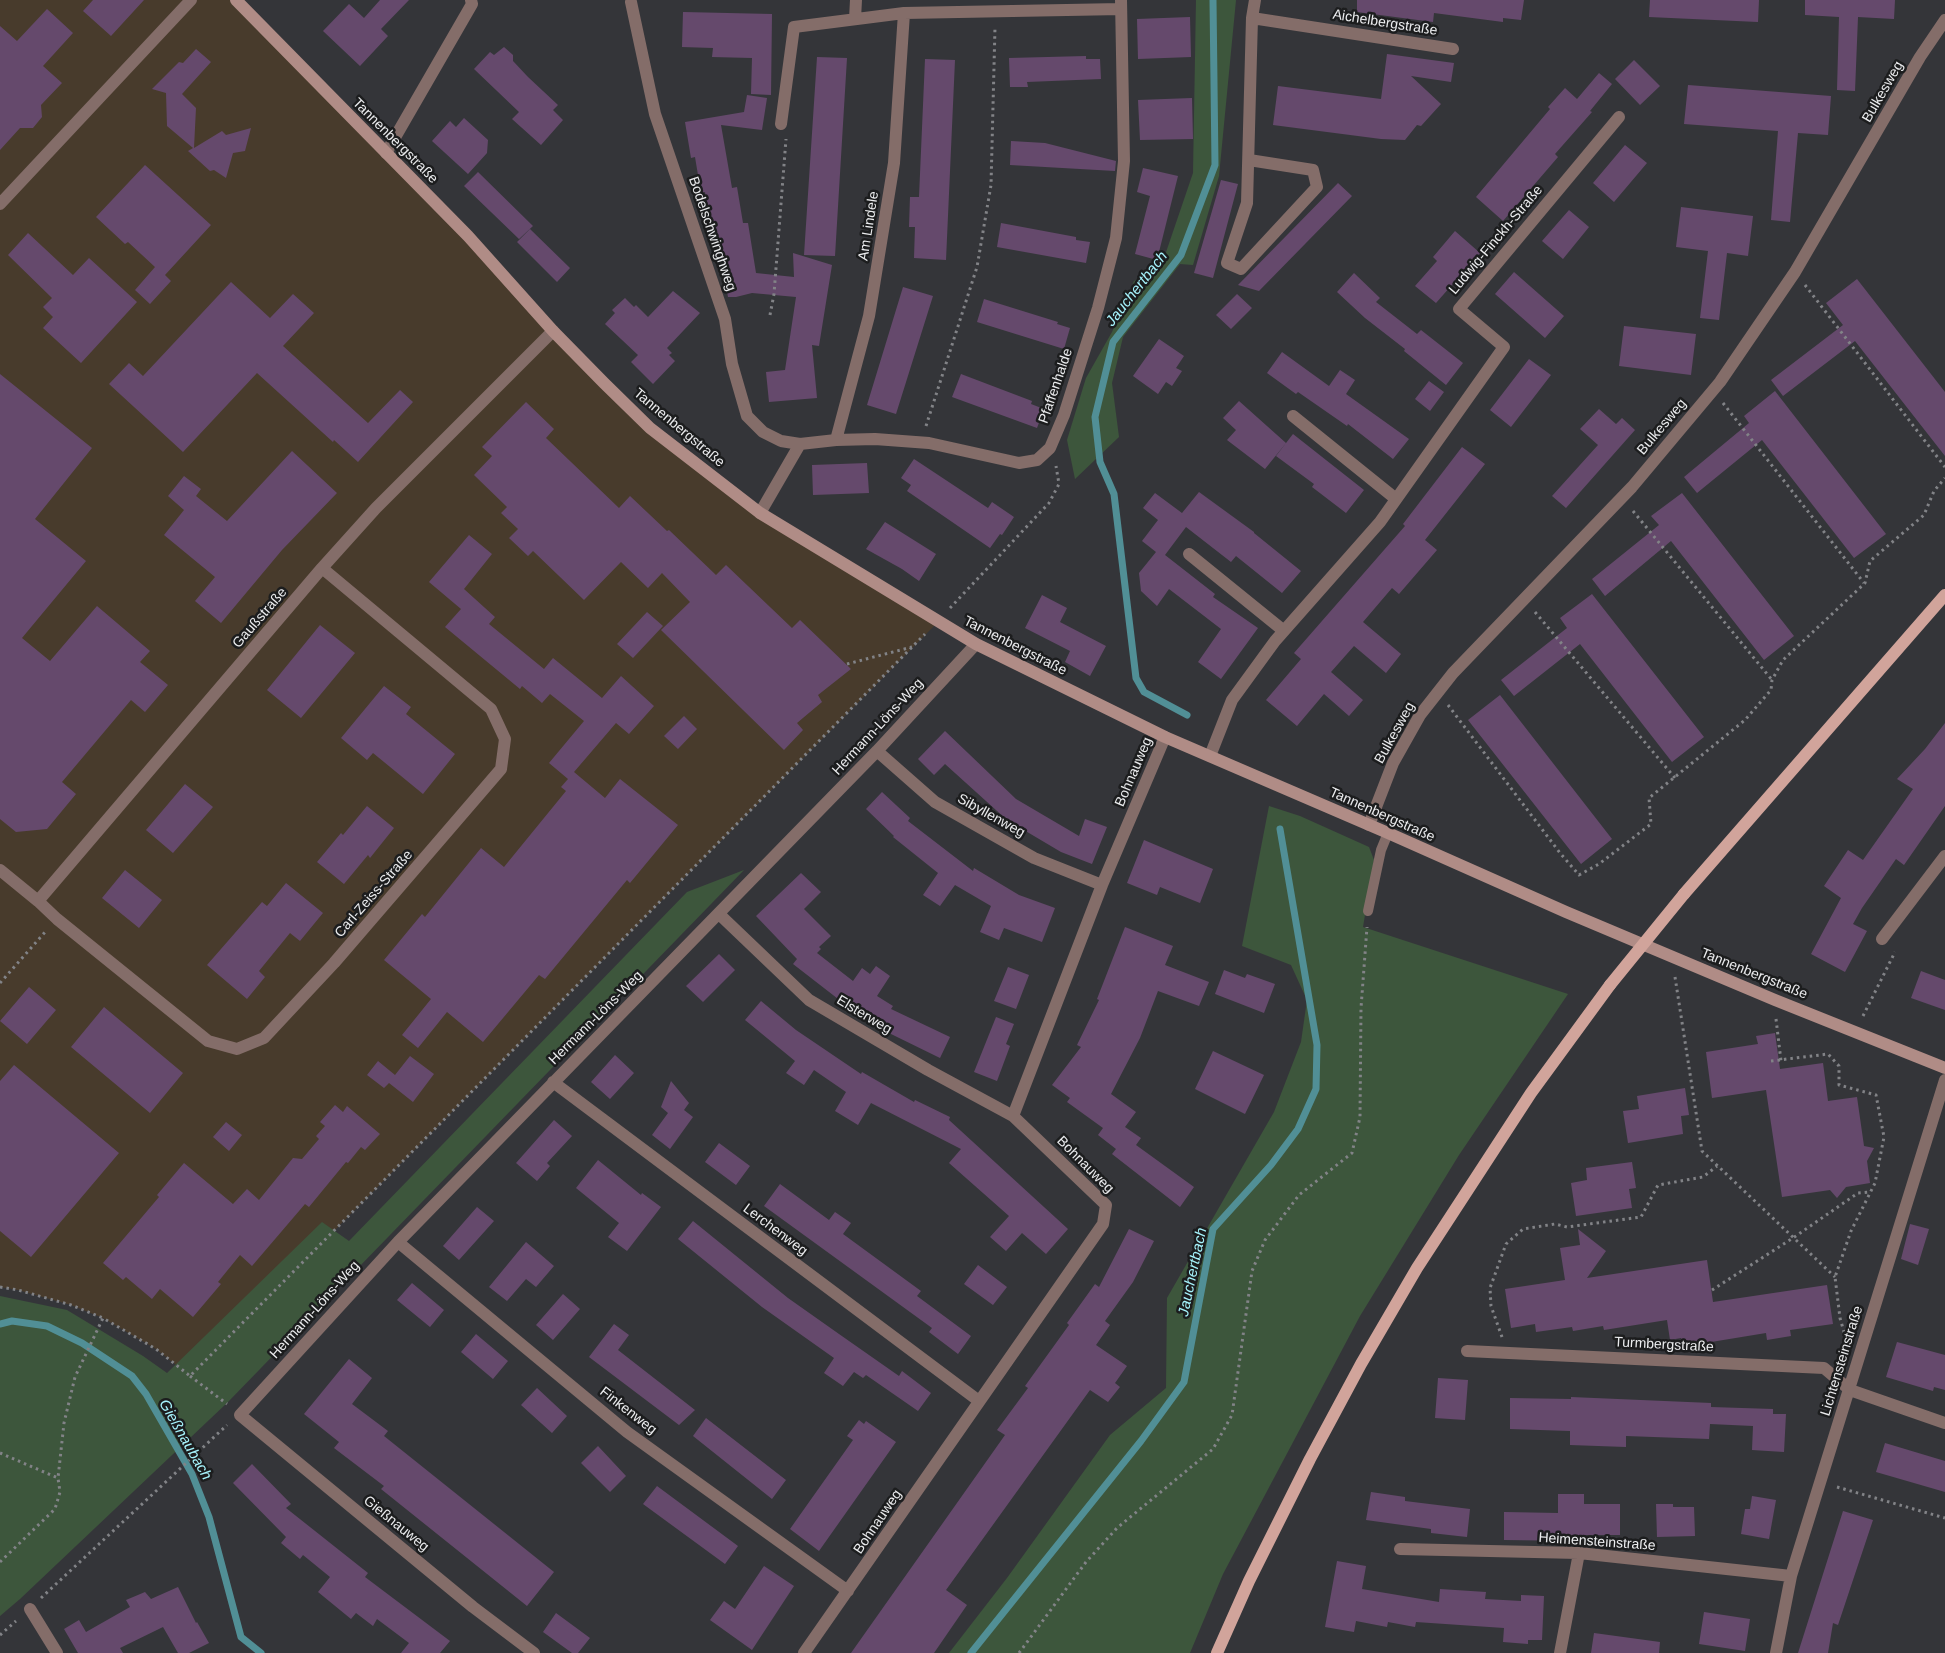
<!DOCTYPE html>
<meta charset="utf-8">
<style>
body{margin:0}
canvas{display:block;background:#343539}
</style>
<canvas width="1945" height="1653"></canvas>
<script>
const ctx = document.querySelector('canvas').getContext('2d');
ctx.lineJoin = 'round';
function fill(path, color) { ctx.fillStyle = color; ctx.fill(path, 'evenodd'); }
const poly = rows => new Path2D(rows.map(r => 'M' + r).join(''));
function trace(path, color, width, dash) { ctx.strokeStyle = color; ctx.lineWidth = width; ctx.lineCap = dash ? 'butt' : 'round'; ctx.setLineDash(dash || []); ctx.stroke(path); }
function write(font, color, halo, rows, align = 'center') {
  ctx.font = font + ' Helvetica,sans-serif'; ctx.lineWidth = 5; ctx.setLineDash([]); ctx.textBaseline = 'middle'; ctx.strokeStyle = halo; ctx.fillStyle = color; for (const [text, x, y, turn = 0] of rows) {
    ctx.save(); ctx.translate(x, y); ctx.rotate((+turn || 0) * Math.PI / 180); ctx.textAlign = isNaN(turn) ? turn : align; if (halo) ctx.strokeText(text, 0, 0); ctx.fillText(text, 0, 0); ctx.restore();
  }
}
fill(poly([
 [0,0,236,0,604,383,760,513,938,622,190,1376,156,1349,103,1318,71,1305,18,1290,0,1287]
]), '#483b2c');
fill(poly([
 [1196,0,1236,0,1219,176,1193,265,1180,264,1123,337,1112,383,1119,437,1075,479,1067,440,1086,378,1112,332,1134,281,1162,264,1193,173],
 [1269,806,1300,816,1369,847,1374,860,1363,927,1568,994,1459,1155,1360,1316,1223,1574,1190,1653,949,1653,1007,1578,1110,1435,1166,1388,1167,1298,1274,1112,1301,1042,1307,1000,1291,965,1242,946],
 [744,870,228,1402,20,1599,0,1616,0,1296,67,1310,143,1356,167,1373,322,1222,349,1241,687,892]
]), '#3d563c');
trace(poly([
 [1187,715,1144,692,1136,678,1114,494,1100,462,1095,417,1113,342,1181,255,1215,165,1213,0],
 [0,1324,12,1321,47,1326,82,1343,132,1376,146,1394,192,1474,209,1517,241,1637,261,1653],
 [971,1653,1141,1441,1184,1382,1213,1229,1271,1165,1298,1129,1316,1089,1317,1045,1280,829]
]), '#518f96', 7);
fill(poly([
 [93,0,144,0,111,36,83,11],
 [380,0,409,0,381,29,388,36,360,66,323,31,349,4,364,18],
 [1357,0,1524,0,1521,20,1503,18,1503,22,1434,13,1433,22,1357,12],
 [1650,0,1759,0,1758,22,1649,17],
 [1805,0,1895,0,1894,19,1858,17,1855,91,1837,90,1839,17,1805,15],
 [47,9,73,33,43,66,62,83,41,105,42,117,33,128,20,128,0,150,0,26,17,41],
 [683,12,772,14,771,95,751,94,752,58,712,57,713,48,682,47],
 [1190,17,1191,57,1138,59,1137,19],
 [504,47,513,55,513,61,528,77,558,105,553,110,563,120,541,145,512,119,519,112,474,69,490,52,494,55],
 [196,49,211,62,182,94,196,108,194,148,222,131,226,135,251,128,245,151,233,153,226,178,214,170,210,171,188,151,193,148,167,126,166,93,152,89,179,62,183,63],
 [1387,54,1454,63,1451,82,1411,76,1441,104,1421,126,1417,125,1405,140,1381,139,1273,125,1278,86,1381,99],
 [1086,56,1086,59,1100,59,1101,79,1027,82,1028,87,1010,87,1009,58],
 [817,57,847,58,835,256,804,255],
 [925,59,955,60,946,260,914,258,915,227,909,227,910,197,919,197],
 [1634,60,1660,86,1640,105,1615,79],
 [1599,73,1612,84,1590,111,1592,112,1555,154,1558,157,1503,221,1476,197,1550,109,1548,107,1565,88,1577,99],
 [1688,85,1831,96,1828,135,1798,133,1790,222,1771,220,1778,131,1684,124],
 [747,95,767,98,762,130,721,125,732,188,737,187,743,223,748,223,756,273,794,277,793,253,832,265,819,346,812,345,817,398,769,402,766,372,785,370,796,297,752,293,736,297,728,297,716,228,711,229,705,192,701,193,695,157,691,158,685,122,744,112],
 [1192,98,1193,139,1140,140,1138,100],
 [464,118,488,140,487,153,468,174,432,141,450,121,456,127],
 [1011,141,1045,143,1116,161,1115,171,1010,165],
 [1625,145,1647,163,1614,202,1593,183],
 [145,165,211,225,165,275,171,281,150,304,135,290,155,267,128,242,125,244,96,217],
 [1143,168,1178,176,1157,260,1135,254,1150,196,1137,192],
 [478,172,533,226,519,239,464,186],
 [1221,180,1238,184,1213,278,1194,273],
 [1338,183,1352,196,1259,291,1238,285],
 [1681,207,1753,216,1748,256,1727,253,1719,320,1700,318,1708,251,1676,247],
 [1569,210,1589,227,1563,259,1542,241],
 [1001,223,1076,237,1076,240,1090,242,1086,263,997,247],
 [530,229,570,268,557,282,517,242],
 [1455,231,1480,253,1436,303,1415,286,1437,261,1433,257],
 [28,233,73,275,89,258,137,302,81,363,43,328,53,317,43,307,52,298,8,255],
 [1514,272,1564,316,1545,338,1495,294],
 [1354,273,1380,298,1376,302,1417,334,1421,330,1463,363,1446,385,1404,351,1405,349,1365,318,1337,292],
 [1857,279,1945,392,1945,456,1855,341,1783,396,1771,380,1843,325,1826,303],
 [231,282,270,318,293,294,314,313,283,346,368,423,400,390,413,402,358,462,334,440,333,442,257,373,183,452,109,384,129,363,143,376],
 [903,287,933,296,896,414,867,405],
 [673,291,700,313,667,348,672,353,669,355,675,361,653,384,631,362,638,355,605,324,615,313,612,310,625,298,634,307,636,305,648,317],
 [1237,294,1252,308,1231,329,1216,315],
 [984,299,1058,322,1057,324,1070,328,1064,349,977,322],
 [1624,326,1696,334,1691,375,1619,366],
 [1159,339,1184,356,1176,368,1182,371,1172,386,1166,382,1158,394,1133,376],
 [1282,352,1329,386,1340,370,1355,380,1346,394,1409,439,1393,459,1348,424,1347,426,1298,392,1296,394,1267,373],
 [1529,359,1551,375,1511,427,1490,410],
 [0,374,92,448,35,519,86,561,22,638,50,661,97,606,150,651,140,662,168,685,145,712,131,700,62,782,76,794,47,829,16,832,0,819],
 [961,374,1032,401,1031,404,1044,409,1037,428,952,397],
 [1429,381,1444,392,1430,411,1415,399],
 [1775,391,1886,534,1854,558,1762,440,1697,493,1684,477,1749,423,1744,416],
 [1239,401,1286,443,1265,469,1227,440,1236,430,1223,418],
 [526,402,554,429,546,438,619,508,630,496,667,531,669,530,716,575,726,565,792,628,800,620,851,669,818,695,822,702,797,723,803,730,784,750,661,630,690,602,662,573,648,588,621,562,584,600,533,551,528,556,509,538,518,529,501,513,507,507,474,475,492,456,482,447],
 [1599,409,1616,424,1622,418,1635,430,1566,508,1552,496,1598,445,1580,429],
 [1293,434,1364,490,1346,513,1312,487,1314,484,1276,456],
 [1462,447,1485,464,1425,540,1437,550,1399,594,1392,588,1363,622,1401,654,1386,673,1354,646,1331,672,1363,700,1349,716,1324,694,1297,726,1266,700,1301,659,1294,653,1405,526,1403,524],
 [292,451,337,493,282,550,221,623,195,601,215,577,164,535,184,510,168,496,184,476,201,489,196,496,227,521],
 [914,459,988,508,992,502,1014,517,1002,535,1000,534,990,548,907,491,911,485,901,478],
 [867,463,869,493,813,495,812,465],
 [1199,492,1254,532,1254,533,1301,571,1282,593,1236,556,1231,562,1186,527,1165,555,1215,594,1213,597,1258,628,1221,679,1198,662,1221,629,1169,589,1157,606,1141,591,1139,573,1156,552,1142,541,1158,520,1143,508,1155,493,1182,513],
 [1682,493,1794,636,1764,660,1671,541,1605,596,1592,579,1659,525,1651,516],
 [885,522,936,554,919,581,902,569,866,549],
 [469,535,492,554,464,589,495,617,489,624,544,669,553,658,602,698,621,676,654,706,629,734,616,723,574,772,605,798,620,779,678,825,630,883,627,880,545,979,539,975,483,1042,447,1012,418,1048,402,1035,431,999,384,960,422,914,425,917,481,848,504,867,566,791,561,787,568,779,549,763,584,721,550,694,542,703,522,686,520,689,445,627,461,609,429,582],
 [1592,594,1704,737,1672,762,1580,644,1514,696,1501,680,1567,628,1560,618],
 [1042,595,1067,608,1060,622,1106,646,1090,676,1065,662,1070,651,1025,628],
 [647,612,663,626,633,658,617,644],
 [320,625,355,653,301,718,267,690],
 [384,686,411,707,406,714,455,754,423,794,373,753,367,760,341,738],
 [1500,695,1612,839,1581,864,1468,720],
 [684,716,697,729,678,749,664,736],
 [1945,723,1945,806,1904,865,1896,859,1862,908,1853,924,1867,931,1845,972,1811,954,1841,898,1824,886,1848,850,1863,860,1913,789,1897,779,1925,749],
 [945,731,1016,799,1079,836,1085,819,1107,827,1092,864,1061,852,1007,820,945,764,934,775,918,759],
 [185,784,213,807,173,853,146,830],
 [882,792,910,818,908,821,973,871,974,868,1019,895,1055,908,1042,942,1004,928,999,940,980,932,991,906,955,885,940,906,923,895,938,873,893,837,894,836,866,809],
 [367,806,394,828,370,858,368,855,344,884,317,862,341,833,343,835],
 [1144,840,1213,869,1200,903,1160,887,1157,895,1127,883],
 [125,870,162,900,139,928,102,898],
 [801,873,821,892,804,909,831,936,819,947,821,949,817,953,853,981,862,968,870,974,876,966,890,976,877,996,893,1006,891,1009,950,1037,940,1058,891,1034,842,1002,793,964,797,959,756,916],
 [286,883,323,913,300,941,290,933,259,971,265,977,247,999,207,965,262,902,267,906],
 [1125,927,1173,946,1165,965,1209,982,1199,1006,1158,991,1140,1038,1111,1094,1136,1112,1125,1127,1141,1138,1136,1145,1194,1187,1180,1207,1112,1154,1116,1149,1098,1135,1103,1128,1067,1102,1070,1098,1052,1085,1081,1047,1077,1045,1099,1000,1097,999],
 [719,954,735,970,703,1002,686,986],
 [1008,967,1029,975,1016,1009,994,1001],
 [1224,970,1245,978,1247,974,1275,984,1264,1013,1215,994],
 [1921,971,1945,980,1945,1010,1911,998],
 [29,987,56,1010,27,1044,0,1021],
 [761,1001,796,1030,861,1074,862,1072,914,1102,915,1100,950,1117,949,1120,1068,1229,1046,1254,1022,1233,1006,1251,990,1237,1009,1216,949,1163,961,1149,871,1103,858,1125,835,1111,846,1092,814,1070,804,1085,786,1073,795,1061,745,1020],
 [104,1007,183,1073,150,1113,71,1047],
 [996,1017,1014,1024,1006,1044,1010,1046,997,1081,974,1072],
 [1775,1033,1780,1069,1823,1063,1828,1101,1857,1097,1864,1146,1874,1148,1867,1161,1870,1183,1846,1187,1837,1198,1830,1190,1782,1197,1766,1090,1712,1098,1706,1052,1758,1044,1756,1036],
 [1213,1051,1264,1075,1245,1114,1195,1089],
 [615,1055,634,1073,610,1099,591,1082],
 [410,1056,434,1074,413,1102,389,1083,384,1088,367,1075,378,1061,395,1075],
 [14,1065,119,1153,31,1257,0,1231,0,1081],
 [671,1081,689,1103,684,1110,693,1117,670,1149,652,1135,668,1113,661,1107],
 [1685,1088,1689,1115,1681,1116,1683,1134,1628,1143,1623,1111,1639,1109,1637,1096],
 [335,1105,343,1112,347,1106,380,1134,365,1150,361,1147,348,1163,346,1162,309,1207,305,1204,252,1266,240,1255,218,1282,221,1284,193,1317,160,1289,152,1299,126,1277,123,1280,103,1263,159,1197,157,1195,184,1163,233,1204,247,1189,259,1200,293,1158,302,1159,319,1139,316,1136,325,1126,320,1122],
 [554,1120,572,1136,547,1163,550,1166,537,1181,516,1163],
 [226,1122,242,1135,229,1151,213,1137],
 [719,1143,750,1166,736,1185,705,1162],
 [598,1160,641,1195,642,1193,661,1207,627,1251,608,1237,619,1223,576,1188],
 [1632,1162,1636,1188,1629,1189,1632,1208,1576,1216,1571,1183,1587,1180,1586,1168],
 [780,1184,829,1220,835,1212,851,1223,843,1234,921,1291,917,1296,971,1336,958,1354,929,1332,932,1328,764,1206],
 [477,1207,494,1221,459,1260,443,1246],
 [693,1221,788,1298,839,1334,899,1376,902,1371,931,1393,918,1411,866,1375,863,1378,854,1372,843,1386,824,1373,834,1358,762,1307,678,1239],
 [1910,1224,1929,1229,1918,1265,1901,1259],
 [1129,1229,1154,1241,1133,1282,1105,1321,1110,1325,1096,1345,1127,1366,1115,1383,1120,1387,1108,1402,1090,1390,946,1590,967,1605,934,1653,851,1653,1005,1435,997,1430,1028,1388,1025,1386,1069,1325,1067,1323,1095,1284,1099,1287],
 [1578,1229,1606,1251,1587,1278,1707,1260,1713,1302,1827,1285,1833,1324,1790,1330,1791,1336,1767,1340,1766,1333,1705,1343,1705,1347,1682,1346,1681,1338,1670,1340,1667,1320,1604,1330,1603,1326,1573,1331,1572,1327,1536,1332,1535,1324,1511,1328,1505,1289,1565,1280,1560,1248,1580,1245],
 [526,1242,554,1266,536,1287,526,1279,507,1301,489,1287],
 [978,1265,1007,1287,993,1305,964,1284],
 [412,1283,444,1310,430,1327,397,1300],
 [563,1294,580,1309,553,1340,536,1325],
 [614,1324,629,1335,618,1350,695,1410,679,1425,589,1357],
 [476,1334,508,1361,493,1379,461,1352],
 [1897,1342,1945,1355,1945,1390,1934,1387,1933,1391,1886,1377],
 [349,1359,372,1378,352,1404,388,1431,384,1436,554,1572,527,1606,381,1489,384,1486,334,1448,339,1442,304,1414],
 [1438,1378,1468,1380,1465,1420,1435,1418],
 [537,1388,567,1416,552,1433,521,1405],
 [1571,1397,1711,1403,1711,1407,1773,1409,1773,1414,1786,1414,1784,1452,1752,1450,1753,1426,1710,1424,1709,1439,1626,1436,1626,1447,1570,1445,1570,1431,1510,1429,1510,1398,1571,1399],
 [706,1418,786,1480,772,1499,693,1436],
 [859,1420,864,1424,866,1421,896,1442,819,1551,790,1529,853,1440,847,1436],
 [1885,1443,1945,1461,1945,1492,1876,1472],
 [598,1446,626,1476,610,1492,581,1463],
 [252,1464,291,1504,286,1508,368,1573,365,1577,450,1641,440,1653,401,1653,409,1643,377,1619,373,1626,356,1613,351,1619,318,1592,330,1577,303,1555,300,1559,281,1543,286,1537,233,1483],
 [657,1486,738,1546,725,1564,643,1504],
 [1371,1492,1405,1497,1405,1501,1470,1509,1467,1537,1431,1533,1431,1529,1366,1520],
 [1558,1494,1584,1494,1584,1504,1620,1504,1620,1535,1582,1535,1582,1541,1504,1540,1504,1512,1558,1513],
 [1752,1496,1776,1500,1769,1539,1741,1534,1745,1509,1750,1509],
 [1656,1504,1673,1504,1673,1507,1694,1507,1695,1536,1657,1537],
 [1843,1511,1873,1520,1838,1625,1833,1623,1828,1653,1798,1653],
 [1337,1561,1366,1566,1362,1589,1439,1602,1440,1589,1486,1592,1485,1599,1521,1601,1521,1595,1544,1596,1542,1640,1528,1640,1528,1644,1503,1642,1504,1628,1416,1622,1415,1627,1388,1622,1387,1627,1356,1621,1354,1632,1325,1627],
 [764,1566,794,1586,752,1650,710,1620,724,1601,735,1609],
 [178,1587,196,1623,197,1622,209,1643,189,1653,178,1653,163,1627,120,1648,123,1653,78,1653,64,1629,79,1620,86,1632,130,1607,126,1600,145,1592,151,1599],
 [1704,1612,1750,1619,1745,1651,1699,1644],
 [556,1613,590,1638,578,1653,572,1653,543,1632],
 [1594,1633,1660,1642,1659,1653,1591,1653]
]), '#65496c');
trace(poly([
 [1805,285,1945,467],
 [770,315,774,294,786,139],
 [1723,403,1864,583],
 [926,426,977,267,991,185,995,27],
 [1633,511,1772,680],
 [950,608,1049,503,1059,484,1056,466],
 [1535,612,1675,778],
 [847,664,912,647],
 [1448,705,1560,853,1579,875,1599,864,1651,824,1649,798,1745,720,1771,690,1772,680,1783,660,1865,583,1870,561,1924,515,1934,491,1945,478],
 [1675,977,1702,1151,1835,1277],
 [0,983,46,931],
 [1863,1016,1895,952],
 [1776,1019,1781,1061],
 [1771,1061,1828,1054,1839,1066,1839,1085,1876,1095,1884,1137,1875,1183,1851,1231,1835,1277,1840,1318,1846,1339],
 [0,1287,18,1290,71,1305,103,1318],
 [1712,1290,1793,1238,1858,1193,1870,1192],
 [1502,1337,1491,1306,1490,1288,1506,1244,1523,1229,1555,1224,1567,1227,1641,1217,1658,1185,1703,1177,1717,1166],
 [190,1376,227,1404],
 [0,1453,58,1478],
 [1837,1487,1945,1518],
 [0,1562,55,1509,60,1492,58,1478,64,1423,75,1377,103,1318,156,1349,190,1376,925,634],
 [41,1598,227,1425],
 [0,1635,16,1621],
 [1019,1653,1086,1562,1117,1528,1213,1449,1232,1415,1252,1271,1265,1240,1299,1195,1352,1153,1360,1117,1361,1008,1367,927]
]), '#828387', 3, [2.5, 4]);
trace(poly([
 [1368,911,1381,850,1388,833]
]), '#846d69', 10);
trace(poly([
 [631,2,655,114,725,319,732,364,747,416,763,432,781,441,800,444,836,440,875,439,929,443,1019,463,1037,460,1050,448,1064,415,1098,308,1116,238,1124,161,1121,0],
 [1252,18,1453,49],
 [855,19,856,0],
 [781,124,794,27,904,13,1121,9],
 [386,153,472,4,471,0],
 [1249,160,1313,170,1317,187,1241,269,1227,263,1247,203,1252,18,1255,0],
 [0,204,191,0],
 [1293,416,1396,499],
 [836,440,869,316,894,163,904,13],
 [760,513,800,444],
 [1189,554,1284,631],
 [877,751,935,802,1034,858,1102,885],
 [1210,756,1232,700,1275,641,1380,522,1504,347,1459,309,1619,117],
 [1369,825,1393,763,1420,715,1453,673,1632,487,1720,382,1795,272,1920,57,1945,20],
 [0,870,38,901,322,568,376,508,553,331],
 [38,901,57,919,208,1041,237,1049,264,1038,334,963,501,769,505,739,491,709,322,568],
 [719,914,809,1000,928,1070,1013,1116],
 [1882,939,1945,856],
 [553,1082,979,1401],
 [398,1242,627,1432,848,1591],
 [1467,1351,1824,1368,1850,1390,1945,1423],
 [1400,1549,1579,1553,1791,1576],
 [30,1609,57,1653],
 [534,1653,473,1607,240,1415,398,1242,877,751,976,644],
 [804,1653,1103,1224,1106,1205,1013,1116,1102,885,1165,737],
 [1560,1653,1579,1553],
 [1776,1653,1791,1576,1945,1080]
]), '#846d69', 12);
trace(poly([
 [236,0,468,236,553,331,604,383,650,428,760,513,976,644,1165,737,1388,833,1566,912,1775,1000,1945,1068]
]), '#b08c86', 12);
trace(poly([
 [1684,894,1945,595],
 [1217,1653,1249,1581,1310,1459,1361,1364,1417,1268,1531,1093,1610,985]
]), '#d1a49b', 12);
trace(poly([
 [1610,985,1684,894]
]), '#d1a49b', 12);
write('14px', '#ebecee', '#1c1d1e', [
 ["Aichelbergstraße",1385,23,9],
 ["Bulkesweg",1883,92,-60],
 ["Tannenbergstraße",395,141,45],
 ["Am Lindele",869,226,-81],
 ["Bodelschwinghweg",712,234,71],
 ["Ludwig-Finckh-Straße",1496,240,-50],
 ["Pfaffenhalde",1056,386,-71],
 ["Bulkesweg",1662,427,-50],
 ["Tannenbergstraße",679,428,40],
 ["Gaußstraße",260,618,-49],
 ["Tannenbergstraße",1015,646,27],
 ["Hermann-Löns-Weg",878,727,-47],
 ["Bulkesweg",1395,733,-61],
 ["Bohnauweg",1134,772,-67],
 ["Tannenbergstraße",1382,815,24],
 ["Sibyllenweg",991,816,29],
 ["Carl-Zeiss-Straße",374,894,-49],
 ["Tannenbergstraße",1754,974,22],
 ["Elsterweg",864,1015,31],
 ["Hermann-Löns-Weg",596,1018,-45],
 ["Bohnauweg",1085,1165,45],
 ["Lerchenweg",775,1230,37],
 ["Hermann-Löns-Weg",315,1310,-48],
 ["Turmbergstraße",1664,1345,3],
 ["Lichtensteinstraße",1842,1361,-73],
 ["Finkenweg",628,1411,38],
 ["Bohnauweg",878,1522,-56],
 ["Gießnauweg",396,1524,39],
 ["Heimensteinstraße",1597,1542,4]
]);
write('italic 15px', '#a6f3fc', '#1c1d1e', [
 ["Jauchertbach",1137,289,-52],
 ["Jauchertbach",1193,1272,-78],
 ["Gießnaubach",185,1440,60]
]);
</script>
